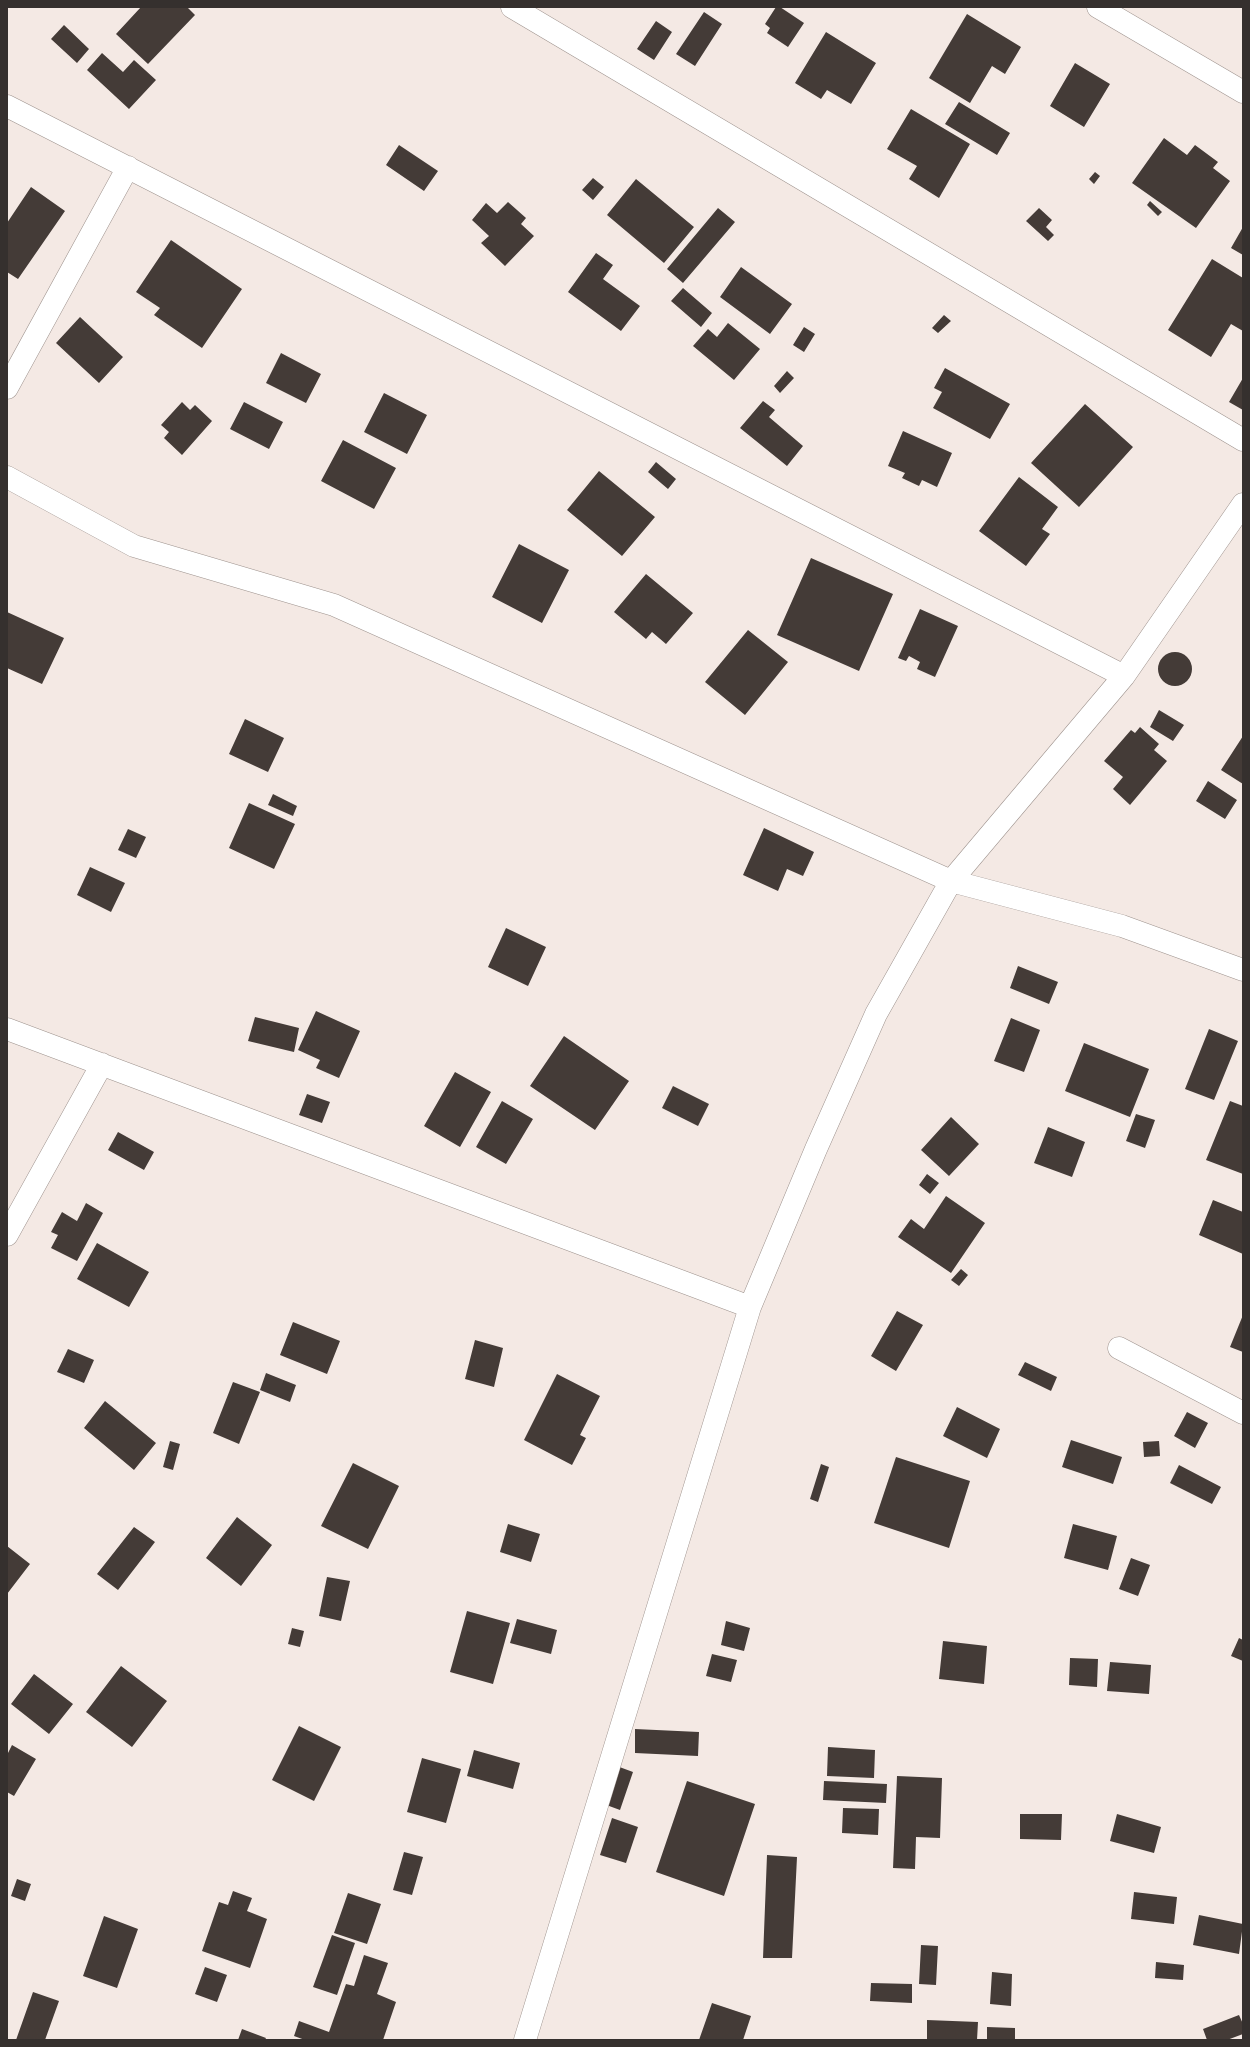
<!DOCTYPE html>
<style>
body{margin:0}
#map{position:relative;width:1250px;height:2047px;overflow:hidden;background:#f4e9e4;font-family:"Exo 2",sans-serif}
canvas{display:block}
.frame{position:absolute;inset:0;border:8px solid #35302e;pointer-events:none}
</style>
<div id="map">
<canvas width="1250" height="2047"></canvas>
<div class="frame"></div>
</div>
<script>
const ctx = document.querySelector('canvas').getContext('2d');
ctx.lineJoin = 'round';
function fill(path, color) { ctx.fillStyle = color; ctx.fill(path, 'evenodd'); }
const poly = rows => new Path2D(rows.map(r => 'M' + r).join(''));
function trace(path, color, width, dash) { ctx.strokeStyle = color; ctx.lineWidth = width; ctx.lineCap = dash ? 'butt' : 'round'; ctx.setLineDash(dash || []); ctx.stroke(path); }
fill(poly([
 [141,7,187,7,195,15,148,64,116,34],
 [776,7,780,7,804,23,788,47,767,33,770,28,765,24],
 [704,12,722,24,695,66,676,54],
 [967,14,1021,47,1005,74,992,66,970,103,929,78],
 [656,21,672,32,654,60,637,49],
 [64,25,89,49,77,63,51,39],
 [826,32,876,63,851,104,827,90,821,99,795,83],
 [102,53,123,72,134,60,156,80,129,109,87,70],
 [1075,63,1110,84,1084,127,1050,106],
 [959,102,1010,133,997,155,945,124],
 [911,109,970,144,939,198,909,179,917,166,887,149],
 [1164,138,1187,155,1195,145,1218,162,1213,168,1230,181,1196,228,1132,183],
 [399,145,438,171,424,191,386,165],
 [1095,172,1100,176,1094,184,1089,179],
 [593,178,604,187,593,200,582,190],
 [636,179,694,227,664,263,607,215],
 [31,187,65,211,18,279,7,272,7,223],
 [1150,201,1162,212,1158,216,1147,205],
 [508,202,526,218,521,224,534,236,505,266,481,243,489,236,472,220,486,203,497,213],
 [718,208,735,222,683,283,667,269],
 [1039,208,1052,220,1046,227,1054,235,1048,241,1026,221],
 [1243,227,1243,255,1231,248],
 [171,240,242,289,202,348,154,315,160,308,136,292],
 [596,253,613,265,603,279,640,306,621,331,568,292],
 [1212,259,1243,278,1243,331,1231,324,1211,357,1168,330],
 [741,267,792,304,770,334,720,297],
 [683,288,712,313,701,327,671,301],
 [944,315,951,321,938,333,932,328],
 [80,317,123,357,99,383,56,343],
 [728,323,760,349,734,380,693,346,708,329,717,337],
 [804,327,815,334,804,352,793,345],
 [281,353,321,374,306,403,266,383],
 [945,368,1010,404,990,439,933,408,942,392,934,388],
 [787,371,794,378,780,393,774,386],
 [1243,378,1243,410,1229,402],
 [384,393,427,415,407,454,364,432],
 [763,401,775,410,769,417,803,446,787,466,740,428],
 [182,402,190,410,195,405,212,421,182,455,164,438,169,432,161,425],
 [244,402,283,422,269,449,230,429],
 [1085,404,1133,447,1079,507,1031,463],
 [903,431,952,453,937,487,922,480,919,486,902,478,905,473,888,466],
 [343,440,396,468,374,509,321,481],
 [656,462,676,479,668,489,648,472],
 [599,471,655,517,622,556,567,510],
 [1019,477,1058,507,1042,529,1050,534,1026,566,979,531],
 [519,544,569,570,542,623,492,597],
 [811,558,893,594,859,671,777,635],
 [646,574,693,613,666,644,652,632,646,639,614,612],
 [920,609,958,626,935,677,917,669,920,662,909,656,906,661,898,658],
 [7,612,64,638,42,684,7,668],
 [748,630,788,662,745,715,705,682],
 '1158 669a17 17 0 1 1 34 0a17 17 0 1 1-34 0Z',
 [1159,710,1184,725,1173,741,1150,727],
 [245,719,284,738,268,772,229,754],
 [1140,727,1159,744,1154,750,1167,761,1130,805,1113,789,1123,777,1104,761,1131,730,1135,733],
 [1243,736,1243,784,1221,770],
 [1208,781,1237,800,1225,819,1196,801],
 [273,794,297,806,293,816,268,805],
 [249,803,295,824,274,869,229,848],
 [764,828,814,852,803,876,787,869,778,891,743,875],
 [128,829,146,837,136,858,118,850],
 [90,867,125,883,111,912,77,895],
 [506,928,546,947,528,986,488,967],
 [1018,966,1058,982,1049,1004,1010,988],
 [316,1011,360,1031,339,1078,316,1068,320,1060,298,1050],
 [255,1017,299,1028,294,1052,248,1041],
 [1011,1018,1040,1030,1024,1072,994,1061],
 [1209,1029,1238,1041,1214,1100,1185,1089],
 [564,1036,629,1081,595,1130,530,1086],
 [1084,1043,1149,1069,1130,1117,1065,1091],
 [455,1072,491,1092,460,1147,424,1126],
 [673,1086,709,1104,698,1126,662,1108],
 [307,1094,330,1102,322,1123,299,1115],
 [502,1101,533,1119,506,1164,476,1147],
 [1230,1101,1243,1106,1243,1174,1206,1160],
 [1136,1114,1155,1120,1145,1148,1126,1141],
 [951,1117,979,1144,949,1176,921,1150],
 [1048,1127,1085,1142,1072,1177,1034,1163],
 [118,1132,154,1152,144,1170,108,1150],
 [927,1174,939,1183,930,1194,919,1185],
 [946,1196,985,1223,951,1273,898,1237,911,1219,924,1229],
 [1213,1200,1243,1212,1243,1254,1199,1235],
 [86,1203,103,1213,77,1261,51,1248,58,1235,51,1232,62,1212,77,1221],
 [97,1243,149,1272,129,1307,77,1279],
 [961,1269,968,1275,959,1286,951,1280],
 [897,1311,923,1325,896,1371,871,1356],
 [1243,1315,1243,1352,1230,1347],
 [293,1322,340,1341,327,1374,280,1355],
 [475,1340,503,1348,494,1387,465,1379],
 [68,1349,94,1360,84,1383,57,1372],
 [1025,1362,1057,1377,1051,1391,1018,1375],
 [266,1373,296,1385,290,1402,260,1390],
 [557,1374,600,1396,580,1435,586,1438,572,1465,524,1440],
 [233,1382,260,1392,239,1444,213,1433],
 [105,1401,156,1443,134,1470,84,1428],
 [957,1407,1000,1429,987,1458,943,1436],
 [1187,1412,1208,1423,1195,1448,1174,1436],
 [1071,1440,1122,1457,1113,1484,1062,1467],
 [170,1441,180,1444,173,1470,163,1467],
 [1159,1441,1160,1456,1144,1457,1143,1442],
 [896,1457,970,1481,949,1548,874,1523],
 [353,1463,399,1486,368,1549,321,1526],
 [821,1464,829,1467,818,1502,810,1499],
 [1179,1465,1221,1487,1212,1504,1170,1483],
 [237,1517,272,1545,241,1586,206,1558],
 [508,1524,540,1534,531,1562,500,1552],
 [1073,1524,1117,1536,1108,1570,1064,1558],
 [134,1527,155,1542,118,1590,97,1574],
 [7,1546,30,1564,7,1594],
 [1131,1558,1150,1565,1138,1596,1119,1589],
 [327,1577,350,1581,341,1621,319,1616],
 [467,1611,510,1623,493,1684,450,1672],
 [517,1619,557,1630,551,1654,510,1643],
 [726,1621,750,1628,744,1651,721,1645],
 [292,1628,304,1631,300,1647,288,1644],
 [1239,1638,1243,1640,1243,1661,1231,1656],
 [943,1641,987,1646,984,1684,939,1679],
 [712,1654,737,1660,731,1682,706,1676],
 [1070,1658,1098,1659,1097,1687,1069,1685],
 [1110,1662,1151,1665,1149,1694,1107,1691],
 [121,1666,167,1701,132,1747,86,1712],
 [34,1674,73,1704,49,1734,11,1704],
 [299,1726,341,1747,314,1801,272,1780],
 [635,1729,699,1732,698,1756,635,1753],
 [12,1745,36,1759,14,1796,7,1792,7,1755],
 [828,1747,875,1750,874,1778,827,1776],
 [474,1750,520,1763,513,1789,467,1776],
 [422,1758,461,1769,446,1823,407,1812],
 [614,1765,633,1772,620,1810,601,1803],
 [897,1776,942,1778,940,1838,916,1837,915,1869,893,1868],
 [687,1781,755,1804,724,1896,656,1872],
 [824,1781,887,1784,886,1803,823,1800],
 [843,1808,879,1809,878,1835,842,1833],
 [1020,1814,1062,1814,1061,1840,1020,1839],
 [1117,1814,1161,1827,1154,1853,1110,1841],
 [612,1818,638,1827,626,1863,600,1855],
 [404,1852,423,1857,412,1895,393,1890],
 [767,1855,797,1857,792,1958,763,1958],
 [17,1879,31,1884,25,1901,11,1896],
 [233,1891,252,1898,247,1911,267,1919,250,1968,202,1951,219,1902,228,1905],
 [1134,1892,1177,1897,1174,1924,1131,1919],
 [348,1893,381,1904,367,1944,334,1933],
 [1199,1915,1243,1924,1239,1954,1193,1945],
 [104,1916,138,1929,117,1988,83,1976],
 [332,1935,355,1943,337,1995,313,1987],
 [921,1945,938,1946,936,1985,919,1984],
 [364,1955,388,1963,377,1994,396,2002,383,2040,305,2040,294,2036,299,2021,329,2032,346,1984,354,1986],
 [1156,1962,1184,1965,1183,1980,1155,1978],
 [205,1967,227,1975,217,2002,195,1994],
 [992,1972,1012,1974,1011,2006,990,2004],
 [871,1983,912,1984,912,2003,870,2001],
 [33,1992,59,2001,45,2040,16,2040],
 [712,2003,751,2016,743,2040,699,2040],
 [1239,2015,1243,2024,1243,2034,1227,2040,1207,2040,1203,2029],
 [927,2020,978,2022,977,2040,927,2040],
 [987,2027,1015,2028,1015,2040,987,2040],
 [242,2029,266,2038,265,2040,238,2040]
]), '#443b37');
const minor = poly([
 [512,7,1243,440],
 [1098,7,1243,92],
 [7,106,1124,676],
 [7,388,128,167],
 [7,477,134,546,334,605,951,881,1122,926,1243,970],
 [7,1029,750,1307],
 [7,1235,102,1064],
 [1119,1348,1243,1413],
 [525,2040,750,1307,816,1149,876,1014,951,881,1124,676,1243,504]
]);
trace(minor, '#9e938e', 23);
trace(minor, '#fff', 22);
</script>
